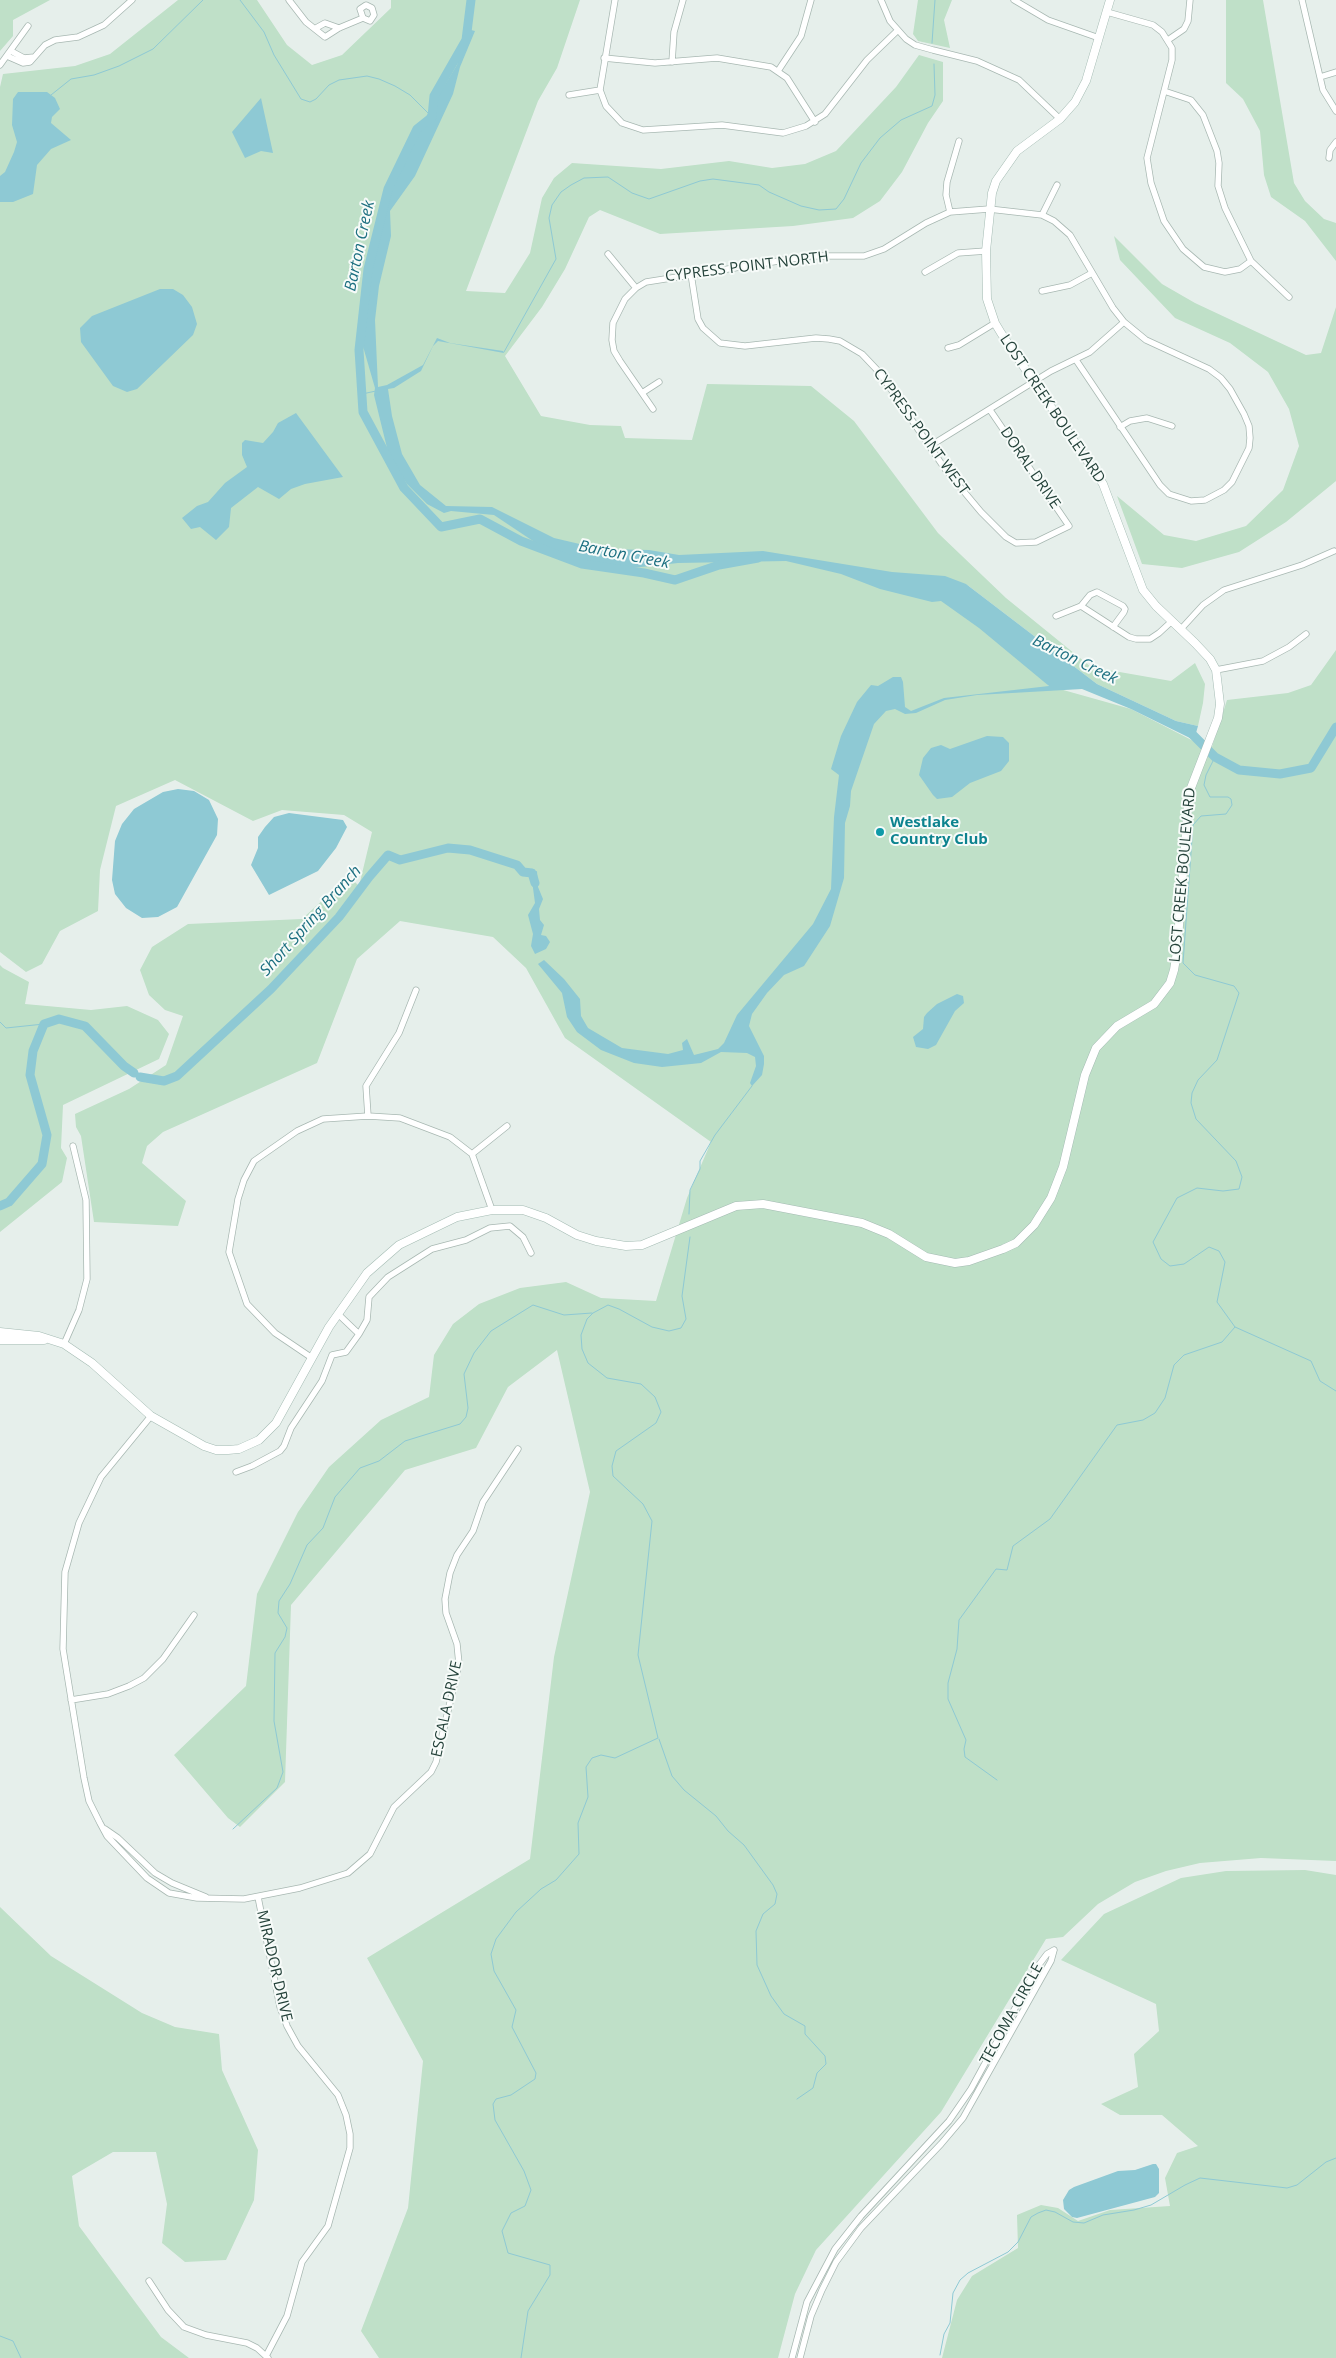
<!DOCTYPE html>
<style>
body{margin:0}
canvas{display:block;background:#e6efeb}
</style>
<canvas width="1336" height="2358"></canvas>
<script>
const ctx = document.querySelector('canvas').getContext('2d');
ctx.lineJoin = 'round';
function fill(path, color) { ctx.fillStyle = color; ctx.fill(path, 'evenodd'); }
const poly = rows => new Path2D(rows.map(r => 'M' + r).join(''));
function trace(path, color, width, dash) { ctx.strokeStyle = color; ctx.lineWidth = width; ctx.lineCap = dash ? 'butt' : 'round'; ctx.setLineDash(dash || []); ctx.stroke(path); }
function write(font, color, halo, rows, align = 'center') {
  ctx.font = font + ' "Open Sans",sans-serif'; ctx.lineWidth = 4; ctx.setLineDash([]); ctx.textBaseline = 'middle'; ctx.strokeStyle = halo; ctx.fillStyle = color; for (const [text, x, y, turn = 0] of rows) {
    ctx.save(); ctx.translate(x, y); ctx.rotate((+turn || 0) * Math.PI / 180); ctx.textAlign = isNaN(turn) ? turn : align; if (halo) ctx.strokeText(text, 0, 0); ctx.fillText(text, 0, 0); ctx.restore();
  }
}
fill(poly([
 [0,0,50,0,13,20,13,36,0,51],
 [178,0,257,0,287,45,312,65,342,55,391,8,391,0,580,0,557,68,538,101,466,291,505,293,530,253,542,198,554,178,572,163,661,169,729,161,772,168,805,164,836,151,896,87,919,55,943,62,943,101,928,123,902,172,880,201,853,218,793,226,660,234,600,210,589,217,565,269,542,307,505,356,541,416,590,425,621,426,625,438,692,440,707,384,811,386,854,421,938,533,1006,598,1091,667,1171,681,1195,663,1205,684,1203,703,1198,726,1176,721,1097,684,966,584,1049,686,1131,709,1211,750,1227,700,1288,693,1311,685,1336,650,1336,1861,1261,1858,1200,1863,1166,1871,1135,1882,1098,1904,1063,1937,1046,1939,941,2112,816,2250,795,2294,778,2358,379,2358,361,2331,408,2208,423,2061,367,1958,530,1859,554,1657,590,1492,557,1350,508,1387,476,1448,405,1470,291,1605,285,1782,240,1827,228,1818,174,1755,246,1686,257,1594,298,1512,329,1467,381,1420,429,1397,434,1355,453,1324,479,1304,520,1288,566,1282,601,1298,656,1301,687,1198,711,1142,565,1038,526,968,493,937,400,921,357,959,317,1063,163,1132,147,1146,142,1163,186,1201,178,1226,94,1222,81,1136,76,1127,75,1114,129,1089,166,1065,183,1016,165,1010,149,995,140,970,152,947,188,924,302,919,349,876,359,886,372,832,344,815,282,810,253,821,175,780,116,806,100,870,98,911,60,931,42,964,26,972,0,952,0,87,3,74,75,66,110,54],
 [918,0,952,0,944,20,950,48,918,41,913,34],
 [1226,0,1263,0,1294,183,1305,201,1324,219,1336,223,1336,261,1305,221,1271,197,1264,175,1260,131,1243,99,1226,83],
 [1114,236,1162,284,1195,303,1306,355,1321,353,1336,307,1336,481,1286,522,1239,552,1182,568,1142,564,1117,496,1164,535,1196,541,1246,526,1283,490,1299,446,1289,409,1268,372,1230,343,1175,318,1120,260],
 [0,965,3,968,29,982,25,1004,91,1010,127,1006,158,1020,169,1034,159,1059,63,1105,61,1148,67,1158,62,1182,0,1232],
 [1305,1870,1336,1875,1336,2358,942,2358,957,2300,972,2276,1018,2248,1017,2215,1041,2205,1058,2208,1078,2221,1110,2210,1170,2206,1165,2178,1177,2153,1198,2146,1162,2115,1120,2115,1101,2104,1138,2087,1134,2054,1159,2031,1156,2004,1061,1960,1104,1914,1181,1878,1226,1871],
 [0,1907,51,1956,142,2013,175,2027,219,2034,222,2070,258,2150,254,2200,226,2260,185,2262,162,2243,167,2204,156,2152,113,2152,72,2176,79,2226,161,2337,189,2358,0,2358]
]), '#bfe0c8');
fill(poly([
 [467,29,475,31,460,67,453,94,415,176,390,211,391,236,379,286,375,320,378,387,387,385,423,365,437,338,450,343,503,351,504,353,438,341,433,346,421,371,394,388,388,389,392,416,402,454,420,485,446,506,492,507,554,538,601,549,649,550,679,555,763,551,892,572,945,576,966,584,1097,684,1176,721,1198,726,1194,740,1131,709,1082,689,977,695,945,700,916,713,905,714,895,709,886,711,874,724,851,791,850,806,845,823,844,878,830,926,804,966,784,975,767,993,752,1014,749,1026,764,1056,764,1064,762,1075,752,1086,750,1083,756,1066,755,1057,747,1053,721,1052,701,1063,662,1067,634,1063,601,1050,577,1032,567,1017,562,993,538,964,544,960,564,979,580,999,581,1016,588,1028,622,1048,668,1054,683,1050,682,1043,687,1039,694,1055,718,1049,724,1043,737,1015,813,924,831,889,834,817,839,775,831,769,841,736,857,702,871,685,878,686,893,677,901,677,903,682,905,707,911,711,944,698,1049,686,979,628,941,601,932,602,880,589,841,574,786,561,678,563,632,568,586,564,542,547,494,515,451,511,444,513,427,504,407,484,389,456,374,395,375,388,362,343,369,276,377,228,390,193,428,113,457,65],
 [18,92,47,92,55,98,60,109,52,117,51,123,71,140,51,149,37,165,33,194,13,202,0,202,0,176,5,172,14,152,17,142,12,125,13,99],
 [261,98,273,153,261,151,245,158,232,132],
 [160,289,173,289,183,295,192,307,197,324,193,335,137,389,127,392,113,386,81,342,80,328,92,316],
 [296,413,343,477,305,484,291,489,279,499,258,487,231,508,229,527,216,540,200,527,191,529,182,518,197,506,208,502,225,483,247,467,242,455,242,443,245,440,263,443,273,432,278,423],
 [987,736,1003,737,1009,743,1009,761,1001,771,970,783,952,797,937,799,933,795,919,775,923,758,931,748,941,745,950,749],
 [178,789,194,791,209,800,218,819,217,835,177,907,158,917,142,918,126,908,115,894,112,880,115,841,122,824,134,809,163,792],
 [289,813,343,820,347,827,336,848,318,871,269,895,251,865,258,848,258,837,265,827,274,817],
 [537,871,538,887,543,899,539,909,540,920,544,925,541,935,546,936,550,942,546,949,535,954,531,946,533,934,528,915,535,903,531,873],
 [957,994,963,996,964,1003,955,1011,936,1045,928,1049,916,1047,913,1037,923,1029,924,1017,927,1013,937,1004],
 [1153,2164,1156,2164,1159,2169,1159,2193,1155,2197,1077,2218,1072,2217,1064,2209,1063,2200,1069,2190,1074,2187,1118,2171,1135,2170]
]), '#8ec9d4');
trace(poly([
 [240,0,264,32,274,55,301,99,310,102,316,99,329,85,339,80,367,76,379,79,395,86,410,95,428,113],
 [932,43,935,0],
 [51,95,71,79,94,75,119,66,153,49,203,0],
 [504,352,556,259,549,218,552,205,561,192,571,185,584,178,608,177,632,193,649,199,700,181,713,179,759,185,769,192,801,206,819,210,836,209,844,199,861,163,880,138,901,120,932,106,935,95,934,64],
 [362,394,376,391],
 [0,1022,6,1028,44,1024],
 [689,1214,690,1190,700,1169,700,1161,715,1135,752,1086],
 [1235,1327,1311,1361,1320,1381,1336,1391],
 [659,1739,672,1776,684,1790,716,1816,728,1831,744,1845,773,1885,777,1894,775,1904,763,1914,756,1931,757,1965,771,1996,784,2014,805,2026,805,2034,825,2056,826,2064,817,2073,813,2088,797,2099],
 [997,1780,965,1757,964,1749,966,1740,948,1699,948,1683,957,1649,959,1620,996,1569,1007,1570,1013,1546,1050,1519,1117,1425,1143,1420,1155,1413,1165,1398,1174,1365,1184,1355,1222,1342,1235,1327,1217,1302,1225,1262,1219,1251,1209,1247,1184,1264,1170,1266,1161,1259,1153,1242,1177,1198,1197,1188,1223,1191,1239,1189,1242,1177,1236,1161,1196,1119,1191,1103,1192,1093,1198,1080,1217,1060,1239,993,1234,986,1195,975,1183,963,1193,825,1201,816,1226,814,1232,805,1231,799,1228,797,1210,797,1204,785,1206,775,1215,757],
 [233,1829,277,1788,283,1772,274,1721,275,1653,285,1637,287,1628,278,1613,279,1601,290,1584,307,1545,323,1528,335,1497,360,1468,379,1461,405,1441,460,1424,466,1417,468,1408,464,1374,474,1353,491,1331,533,1305,564,1315,592,1313],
 [0,2336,13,2341,21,2358],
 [940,2355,944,2334,950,2323,953,2293,960,2280,968,2273,1008,2252,1018,2242,1031,2217,1038,2213,1046,2210,1055,2212,1073,2222,1084,2223,1103,2215,1134,2210,1151,2205,1185,2185,1200,2178,1287,2188,1297,2185,1326,2162,1336,2158],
 [521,2358,528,2311,550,2275,550,2265,508,2253,502,2231,511,2213,525,2206,531,2190,524,2171,495,2120,493,2104,496,2099,511,2095,535,2079,536,2073,512,2027,516,2010,494,1971,491,1954,496,1939,516,1912,541,1889,556,1880,579,1854,578,1823,588,1797,586,1767,592,1758,601,1755,615,1758,658,1738,638,1655,652,1521,643,1504,613,1476,612,1466,616,1451,656,1423,661,1412,655,1397,641,1384,607,1378,588,1363,582,1349,581,1335,587,1319,593,1313,608,1305,619,1309,652,1327,669,1331,681,1328,686,1319,682,1296,690,1237]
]), '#8ec9d4', 1);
trace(poly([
 [471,0,466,40,434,96,432,117,417,129,388,189,368,269,359,350,363,412,404,488,441,527,480,519,521,541,582,564,644,573,675,580,719,565,758,558],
 [1187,729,1215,757,1239,770,1280,774,1311,768,1336,727],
 [140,1077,164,1081,177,1076,271,989,339,917,369,877,388,855,400,860,448,848,470,850,517,865,523,872,532,873,535,883],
 [0,1206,9,1202,42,1164,47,1135,30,1075,33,1051,44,1024,59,1019,85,1026,124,1066,134,1073]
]), '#8ec9d4', 9);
const street = poly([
 [289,0,306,22,325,37,339,28,363,18,370,21,374,15,372,8,366,5,360,9,363,18],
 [615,0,600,90,606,106,622,123,643,130,722,125,783,133,806,126,825,114,867,60,897,31],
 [881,0,890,21,906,39,915,45,933,50,977,61,1019,80,1060,119],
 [1014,0,1048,20,1099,38],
 [1302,0,1323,90,1336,111],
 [1107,12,1153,25,1162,32,1172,48,1172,60,1147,158,1151,183,1164,221,1183,249,1204,267,1225,272,1240,269,1251,261],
 [316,28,325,23,339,28],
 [1168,40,1184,29,1188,21,1190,0],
 [11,51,24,58,34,57],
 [7,56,23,63,30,62,45,45,55,40,78,37,104,25,132,0],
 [604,58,655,63,717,58,771,67,787,78,815,122],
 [672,62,674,32,683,0],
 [0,65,28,26],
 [778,71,801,36,811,0],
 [1320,77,1336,72],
 [1164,91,1191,100,1203,115,1217,151,1219,163,1218,186,1225,208,1251,261,1289,297],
 [569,95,600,90],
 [1329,158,1330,150,1336,142],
 [950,212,946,195,947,182,959,141],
 [1042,215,1057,185],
 [608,254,636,288],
 [925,272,958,253,986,251],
 [691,274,698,319,703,328,720,343,745,346,816,338,829,339,840,341,862,354,880,373,945,469,981,512,1006,537,1016,543,1036,542,1069,526,990,410],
 [1042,291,1070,285,1092,273],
 [948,348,959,345,995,323],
 [642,393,659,382],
 [653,409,620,361,614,351,612,340,613,323,625,299,636,288,646,282,810,256,864,256,884,249,926,223,950,212,989,209,1042,215,1054,221,1070,235,1113,308,1124,322,1146,340,1209,369,1221,378,1230,389,1244,414,1249,426,1250,438,1249,448,1232,482,1224,490,1205,500,1191,501,1169,494,1160,485,1076,360],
 [1120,427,1130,421,1147,418,1172,426],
 [930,446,1051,371,1090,352,1124,322],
 [1081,606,1129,637,1136,639,1150,639,1159,633,1172,621],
 [1081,606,1090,595,1097,592,1123,606,1125,609,1124,612,1113,627],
 [1056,616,1081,606],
 [1181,629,1203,605,1224,590,1302,565,1334,551],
 [1216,670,1263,661,1289,647,1306,634],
 [368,1116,366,1086,399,1033,416,990],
 [472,1154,507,1126],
 [338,1314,359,1334,367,1320,369,1297,388,1277,432,1249,466,1240,490,1228,510,1226,523,1237,531,1253],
 [64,1344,79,1310,87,1279,86,1200,73,1146],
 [312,1358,275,1333,247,1304,229,1252,238,1199,244,1180,254,1161,297,1131,323,1119,368,1116,400,1118,450,1137,472,1154,492,1210],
 [151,1416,101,1477,79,1523,65,1572,63,1649,84,1778,89,1801,100,1823,107,1836,147,1878,169,1893,197,1898,244,1899,300,1888,348,1873,370,1854,394,1807,431,1772,436,1762,459,1664,457,1644,446,1613,445,1599,450,1573,457,1555,473,1531,483,1502,518,1449],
 [236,1472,252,1466,280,1451,284,1446,291,1428,322,1381,332,1355,346,1352,359,1334],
 [71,1700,108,1694,129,1686,144,1678,163,1659,194,1615],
 [105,1829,118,1838,155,1873,172,1883,206,1897],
 [258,1897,280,2007,287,2026,298,2046,338,2095,346,2115,350,2134,350,2148,328,2226,302,2262,287,2316,266,2356],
 [149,2281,168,2310,184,2327,206,2335,247,2343,257,2348,268,2358],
 [792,2358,807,2302,835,2249,861,2216,949,2121,971,2089,1038,1966,1047,1954,1054,1950],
 [800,2358,811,2316,822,2290,836,2262,861,2228,941,2144,963,2118,1051,1961,1054,1950]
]);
const secondary = poly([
 [0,1332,39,1336,64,1344,92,1363,151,1416,204,1446,216,1450,228,1450,239,1449,259,1440,276,1423,329,1327,367,1273,399,1245,457,1217,492,1210,523,1210,546,1218,577,1235,596,1241,626,1246,642,1245,736,1206,763,1204,862,1223,889,1234,926,1257,955,1263,969,1261,1003,1249,1016,1243,1034,1225,1051,1198,1063,1167,1085,1075,1096,1048,1117,1026,1154,1004,1170,983,1174,970,1177,952,1189,793,1218,718,1220,704,1216,670,1210,659,1195,643,1156,606,1143,590,1103,484,1001,333,995,323,987,299,986,251,992,193,996,181,1017,151,1060,119,1075,102,1086,81,1110,0],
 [0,1340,44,1340]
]);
trace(street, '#a8b8b2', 7);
trace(secondary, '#a4bbb3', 9);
trace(street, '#fff', 5.5);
trace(secondary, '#fff', 8);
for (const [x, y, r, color] of [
 [880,832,5,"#0f9aa8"]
]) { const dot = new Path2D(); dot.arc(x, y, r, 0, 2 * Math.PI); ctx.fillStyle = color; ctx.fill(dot); trace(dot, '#f7fbf9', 2); }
write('15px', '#24423a', '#f7fbf9', [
 ["CYPRESS POINT NORTH",747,267,-7],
 ["LOST CREEK BOULEVARD",1052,409,56],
 ["CYPRESS POINT WEST",921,432,54],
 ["DORAL DRIVE",1030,468,56],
 ["LOST CREEK BOULEVARD",1183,875,-85],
 ["ESCALA DRIVE",447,1709,-78],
 ["MIRADOR DRIVE",274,1966,77],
 ["TECOMA CIRCLE",1012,2014,-61]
]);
write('bold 15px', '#0d838f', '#f7fbf9', [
 ["Westlake",890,823],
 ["Country Club",890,840]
], 'left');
write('italic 16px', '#1c6f80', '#f7fbf9', [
 ["Barton Creek",360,246,-78],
 ["Barton Creek",624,555,11],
 ["Barton Creek",1075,660,26],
 ["Short Spring Branch",311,921,-48]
]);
</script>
